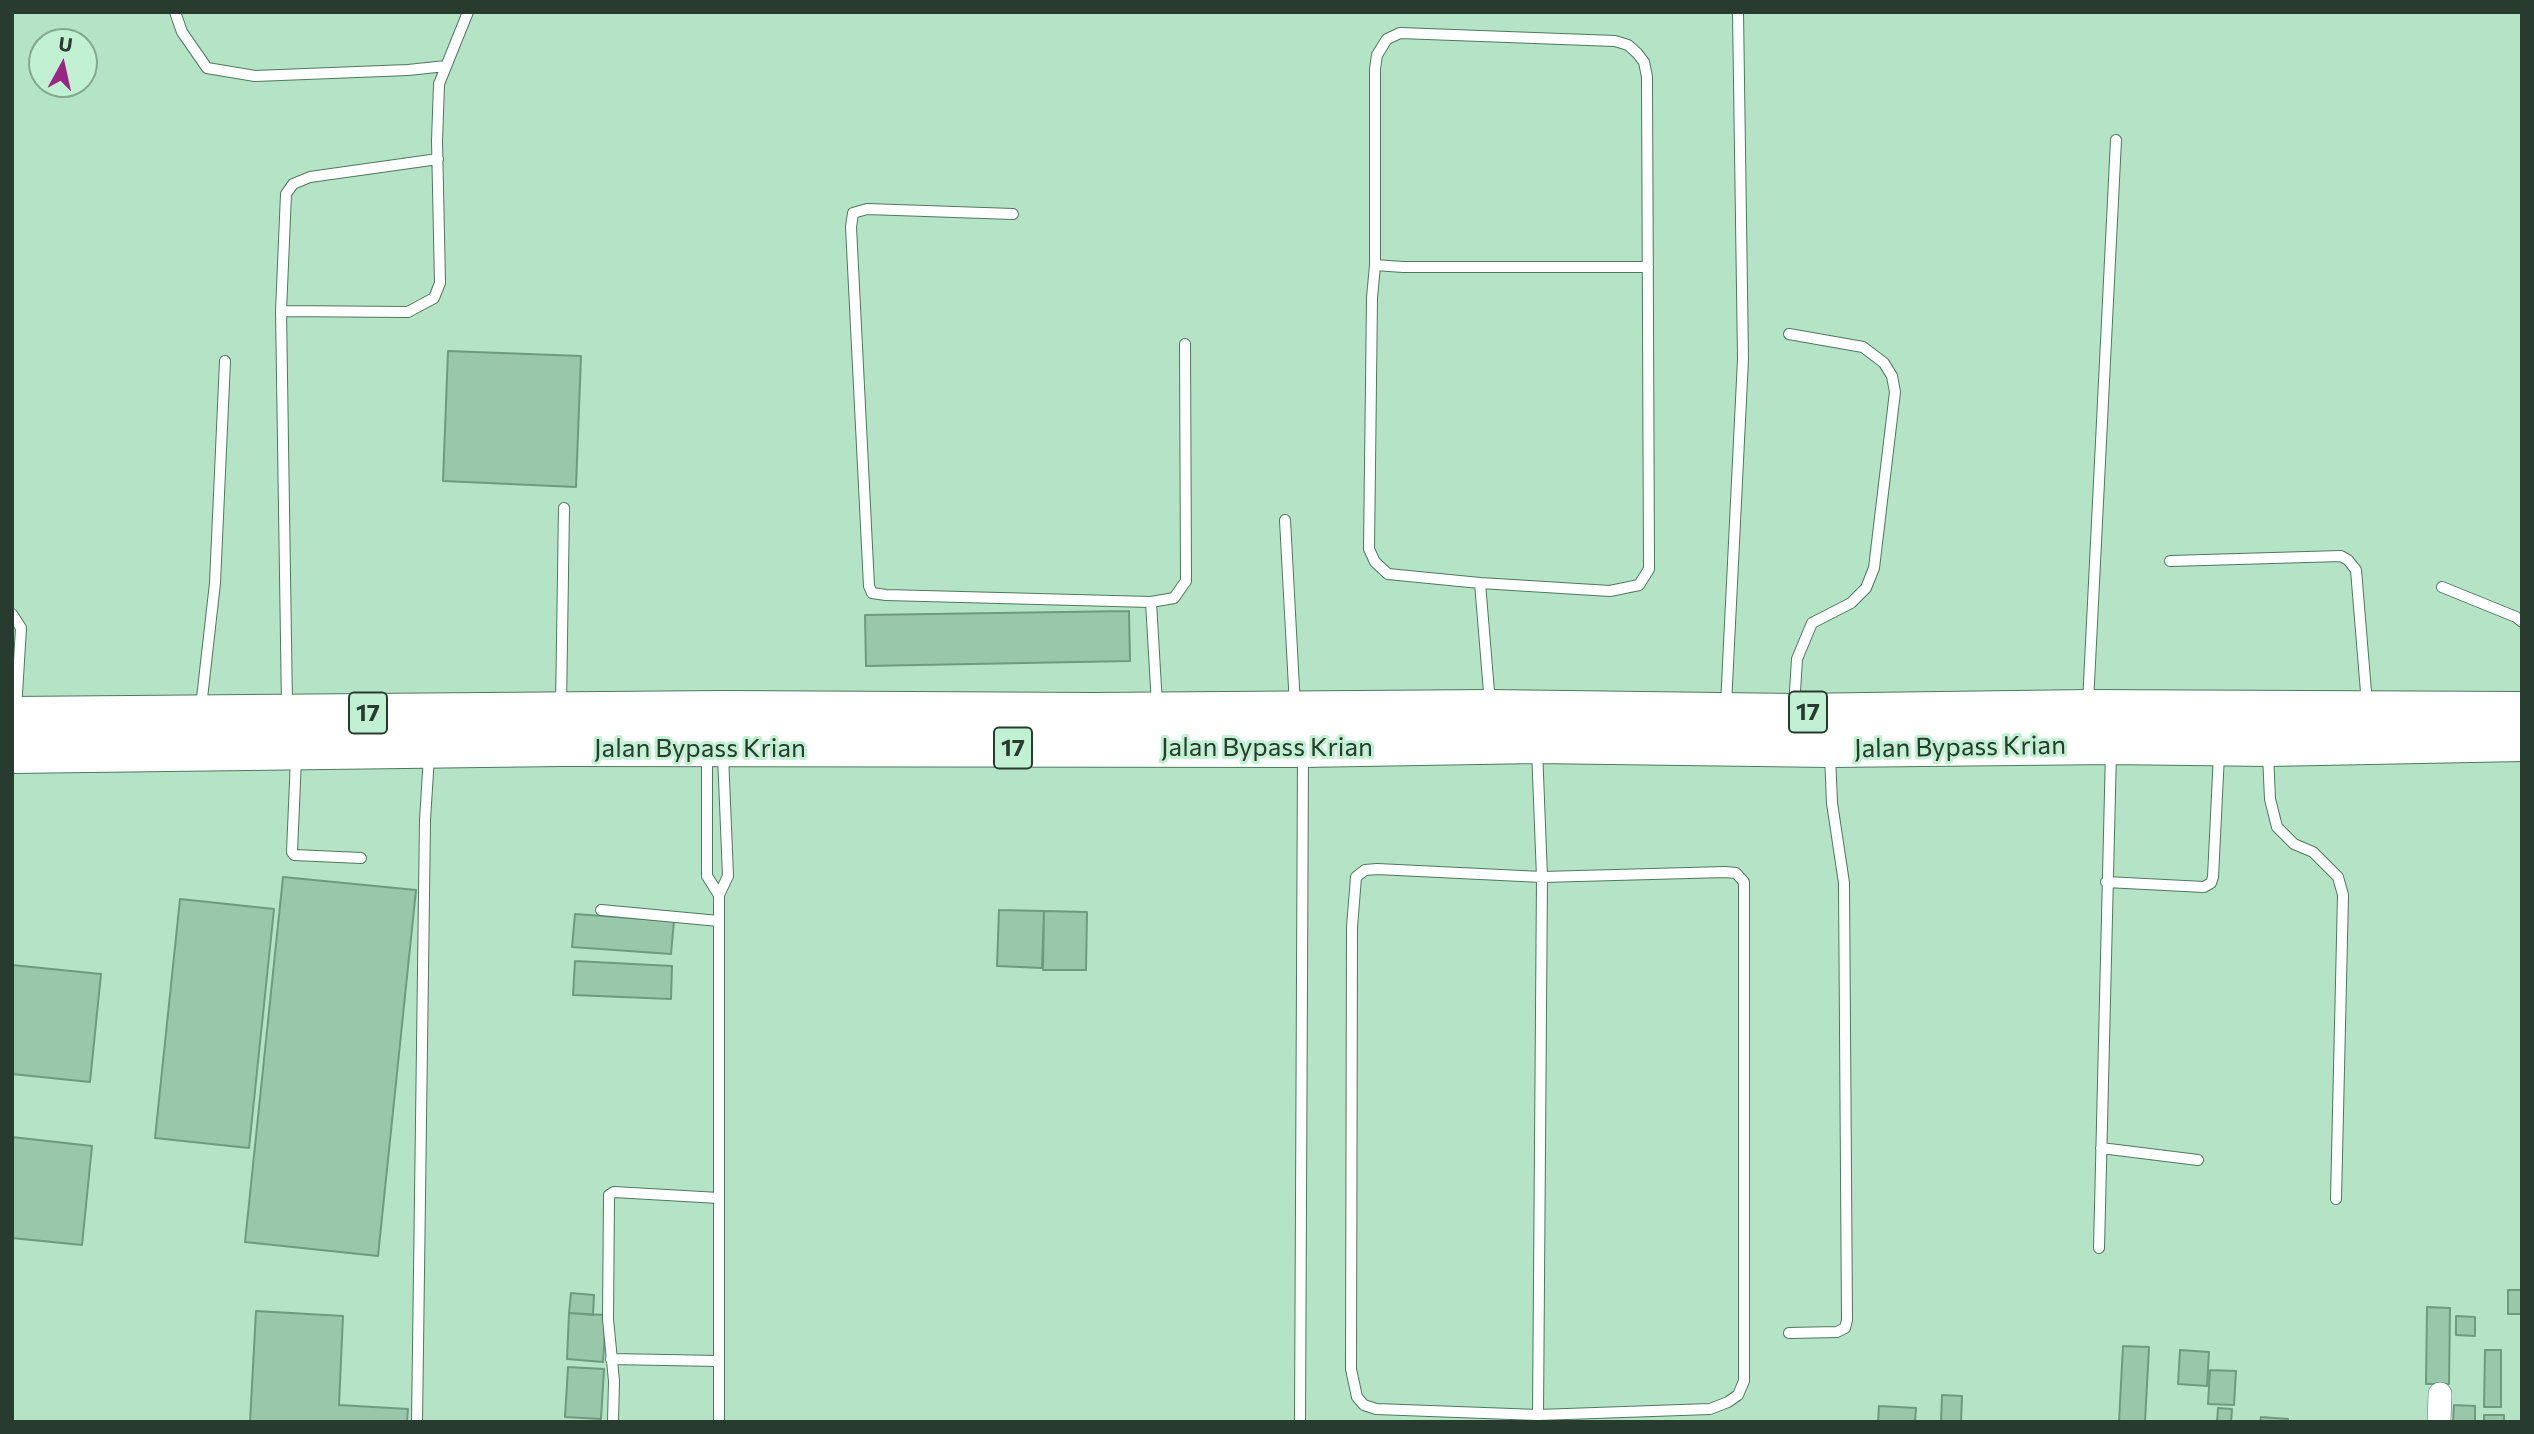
<!DOCTYPE html>
<style>
body{margin:0}
#map{position:relative;width:2534px;height:1434px;overflow:hidden;background:#b4e3c5;font-family:Commissioner,sans-serif}
canvas{display:block}
.frame{position:absolute;inset:0;border:14px solid #283b2f;pointer-events:none}
.north{position:absolute;left:28px;top:28px;width:70px;height:70px;box-sizing:border-box;background:#c1f0d2;border:2px solid #84a891;border-radius:50%;rotate:8deg;font-size:19px;font-weight:700;line-height:28px;text-align:center;color:#283b2f}
.north::after{content:'';display:block;margin:auto;width:24px;height:32px;background:#992683;clip-path:polygon(50% 0,100% 100%,50% 72%,0 100%)}
</style>
<div id="map">
<canvas width="2534" height="1434"></canvas>
<div class="frame"></div>
<div class="north">U</div>
</div>
<script>
const ctx = document.querySelector('canvas').getContext('2d');
ctx.lineJoin = 'round';
function fill(path, color) { ctx.fillStyle = color; ctx.fill(path, 'evenodd'); }
const poly = rows => new Path2D(rows.map(r => 'M' + r).join(''));
function trace(path, color, width, dash) { ctx.strokeStyle = color; ctx.lineWidth = width; ctx.lineCap = dash ? 'butt' : 'round'; ctx.setLineDash(dash || []); ctx.stroke(path); }
function write(font, color, halo, rows, align = 'center') {
  ctx.font = font + ' Commissioner,sans-serif'; ctx.lineWidth = 6; ctx.setLineDash([]); ctx.textBaseline = 'middle'; ctx.strokeStyle = halo; ctx.fillStyle = color; for (const [text, x, y, turn = 0] of rows) {
    ctx.save(); ctx.translate(x, y); ctx.rotate((+turn || 0) * Math.PI / 180); ctx.textAlign = isNaN(turn) ? turn : align; if (halo) ctx.strokeText(text, 0, 0); ctx.fillText(text, 0, 0); ctx.restore();
  }
}
const building = poly([
 [448,351,581,356,576,487,443,481,448,351],
 [1129,611,1130,661,866,666,865,615,1129,611],
 [283,877,416,890,378,1256,245,1242,283,877],
 [180,899,274,909,249,1148,155,1138,180,899],
 [999,910,1044,911,1042,968,997,966,999,910],
 [1044,911,1087,912,1086,970,1043,970,1044,911],
 [575,914,674,921,671,954,572,947,575,914],
 [575,961,672,966,671,999,573,995,575,961],
 [12,965,101,974,90,1082,12,1074,12,965],
 [12,1137,92,1146,82,1245,12,1238,12,1137],
 [2508,1290,2522,1290,2522,1314,2508,1314,2508,1290],
 [571,1293,594,1295,593,1315,569,1313,571,1293],
 [2427,1307,2450,1308,2449,1384,2426,1384,2427,1307],
 [256,1311,343,1316,339,1405,408,1409,407,1422,250,1422,256,1311],
 [569,1313,606,1315,603,1362,567,1359,569,1313],
 [2456,1316,2475,1317,2475,1336,2456,1335,2456,1316],
 [2123,1346,2149,1347,2145,1422,2119,1422,2123,1346],
 [2180,1350,2209,1352,2207,1386,2178,1384,2180,1350],
 [2485,1350,2501,1350,2501,1407,2484,1407,2485,1350],
 [568,1367,604,1369,601,1419,565,1417,568,1367],
 [2210,1370,2236,1371,2234,1405,2208,1404,2210,1370],
 [1942,1395,1962,1396,1961,1422,1941,1422,1942,1395],
 [2454,1405,2475,1406,2475,1422,2453,1422,2454,1405],
 [1879,1406,1916,1408,1915,1422,1878,1422,1879,1406],
 [2218,1408,2232,1409,2231,1422,2217,1422,2218,1408],
 [2484,1415,2504,1415,2504,1422,2484,1422,2484,1415],
 [2261,1417,2288,1419,2288,1422,2260,1422,2261,1417]
]);
fill(building, '#99c7aa');
trace(building, '#6e9a7f', 2);
const lane = poly([
 [175,12,182,32,207,68,255,76,408,70,446,66],
 [1013,214,867,209,853,213,851,227,869,586,872,593,886,595,1151,602,1157,705],
 [1375,265,1403,267,1648,267],
 [281,311,408,312,434,298,440,283,437,141,439,84,468,12],
 [1789,334,1863,347,1884,363,1892,376,1895,392,1874,568,1866,588,1851,603,1812,623,1797,659,1794,707],
 [1285,520,1295,706],
 [2170,561,2341,556,2348,560,2356,570,2367,704],
 [1480,583,1388,574,1375,562,1369,549,1372,298,1375,265,1375,69,1377,55,1387,39,1400,33,1615,41,1628,45,1637,53,1644,62,1647,77,1649,569,1639,585,1610,591,1480,583,1490,704],
 [2442,587,2516,617,2522,622],
 [1151,602,1174,598,1186,581,1185,344],
 [12,614,21,628,16,710],
 [2088,703,2116,140],
 [1726,705,1743,359,1738,12],
 [287,706,281,311,286,194,293,184,310,177,438,159],
 [561,706,564,508],
 [201,707,215,583,225,361],
 [1537,749,1542,877,1538,1415],
 [707,754,707,876,719,895],
 [2268,754,2270,799,2277,827,2294,844,2313,852,2338,877,2343,895,2336,1199],
 [296,758,292,852,294,855,361,858],
 [1377,869,1542,877,1725,872,1736,873,1744,882,1744,1381,1738,1395,1728,1402,1710,1409,1538,1415,1376,1409,1364,1405,1357,1397,1351,1369,1352,927,1356,877,1365,870,1377,869],
 [2106,882,2204,887,2211,883,2213,877,2219,754],
 [601,910,719,921],
 [2101,1148,2198,1160],
 [2099,1248,2111,751],
 [1789,1333,1837,1332,1845,1328,1847,1320,1844,883,1832,803,1830,755],
 [611,1359,719,1361],
 [417,1422,425,820,429,756],
 [613,1422,614,1381,608,1319,609,1195,614,1192,719,1198],
 [719,1422,719,895,728,876,723,755],
 [1300,1422,1303,754]
]);
const street = poly([
 [2439,1422,2440,1394]
]);
const highway = poly([
 [12,716,723,710,1094,712,1490,709,1794,713,2088,709,2522,711],
 [12,754,561,747,1303,748,1537,744,1830,748,2111,745,2268,747,2522,742]
]);
trace(lane, '#4e795f', 12);
trace(street, '#4e795f', 24);
trace(highway, '#4e795f', 40);
trace(lane, '#fff', 10);
trace(street, '#fff', 23);
trace(highway, '#fff', 38);
for (const [x, y, w] of [
 [1808,712,38],
 [368,713,38],
 [1013,748,38]
]) { const box = new Path2D(); box.roundRect(x - w / 2, y - 20.5, w, 41, 5); ctx.fillStyle = '#c1f0d2'; ctx.fill(box); trace(box, '#283b2f', 2); }
write('bold 24px', '#283b2f', null, [
 ["17",1808,712],
 ["17",368,713],
 ["17",1013,748]
]);
write('26px', '#283b2f', '#c1f0d2', [
 ["Jalan Bypass Krian",1267,747],
 ["Jalan Bypass Krian",1960,747,-1],
 ["Jalan Bypass Krian",700,748]
]);
</script>
